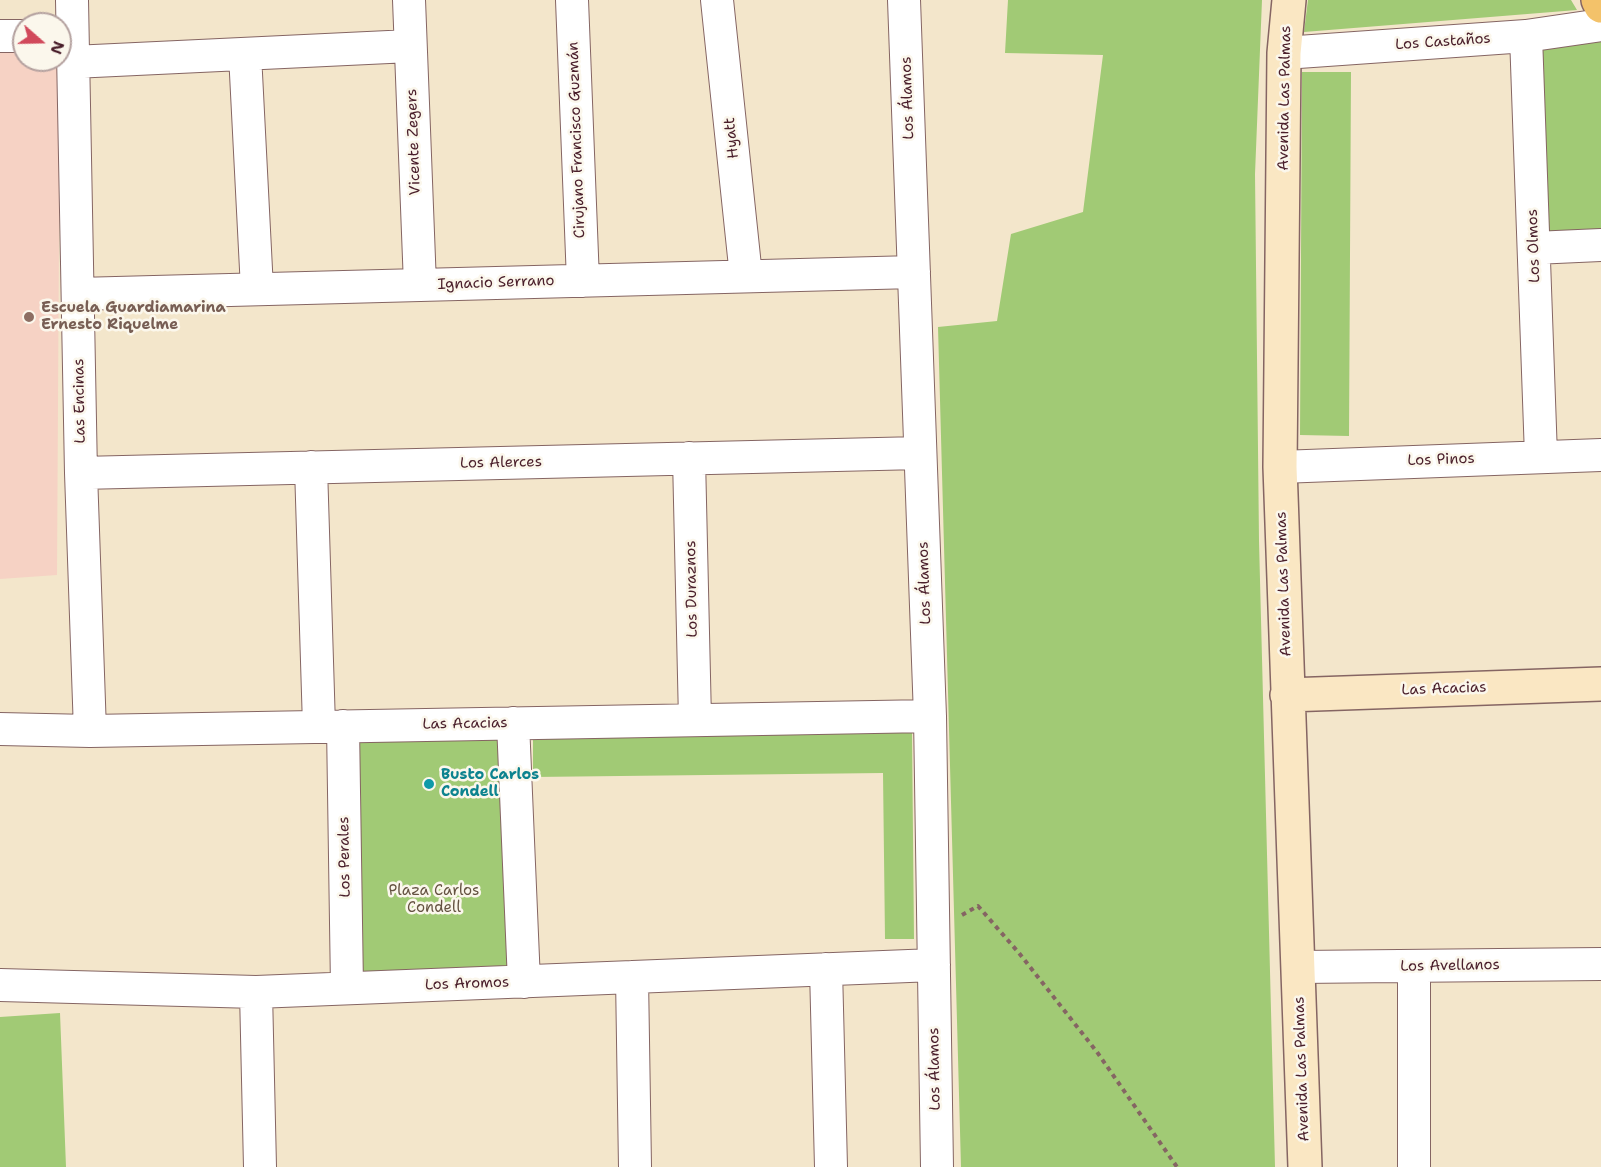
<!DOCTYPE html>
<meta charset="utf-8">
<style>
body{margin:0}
#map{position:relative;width:1601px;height:1167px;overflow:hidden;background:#f3e6cb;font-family:"Shantell Sans",sans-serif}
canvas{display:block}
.north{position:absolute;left:12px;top:12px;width:60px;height:60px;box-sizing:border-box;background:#fbf7ec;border:2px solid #b4a19f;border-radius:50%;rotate:110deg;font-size:16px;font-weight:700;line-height:24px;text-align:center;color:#4a1f2b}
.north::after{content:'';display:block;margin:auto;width:21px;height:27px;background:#d1495b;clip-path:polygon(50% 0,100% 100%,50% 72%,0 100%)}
</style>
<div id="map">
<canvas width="1601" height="1167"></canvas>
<div class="north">N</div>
</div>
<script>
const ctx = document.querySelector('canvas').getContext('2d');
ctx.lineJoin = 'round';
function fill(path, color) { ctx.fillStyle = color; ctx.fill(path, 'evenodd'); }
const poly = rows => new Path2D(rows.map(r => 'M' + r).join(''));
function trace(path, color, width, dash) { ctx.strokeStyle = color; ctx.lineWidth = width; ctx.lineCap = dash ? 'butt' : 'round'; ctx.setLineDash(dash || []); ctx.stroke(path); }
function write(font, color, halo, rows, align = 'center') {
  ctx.font = font + ' "Shantell Sans",sans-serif'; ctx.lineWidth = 5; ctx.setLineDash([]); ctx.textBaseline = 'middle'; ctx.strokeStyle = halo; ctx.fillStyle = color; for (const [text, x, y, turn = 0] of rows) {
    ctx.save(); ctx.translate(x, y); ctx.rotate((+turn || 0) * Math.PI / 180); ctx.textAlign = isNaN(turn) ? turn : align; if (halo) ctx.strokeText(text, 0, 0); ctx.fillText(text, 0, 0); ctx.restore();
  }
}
fill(poly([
 [0,51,24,51,24,60,60,60,57,575,0,579]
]), '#f6d2c4');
fill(poly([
 [1008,0,1262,0,1255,174,1259,541,1275,1167,961,1167,938,327,997,321,1011,234,1083,212,1103,55,1005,53],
 [1308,0,1571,0,1577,10,1304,32],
 [1599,37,1601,41,1601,232,1545,234,1540,44],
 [1302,72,1351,72,1349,436,1300,435],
 [505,729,516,975,357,981,350,730],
 [912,732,914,939,885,939,883,773,533,777,533,736],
 [60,1013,66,1167,0,1167,0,1017]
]), '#a1ca75');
const street = poly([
 [72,0,81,473,90,731],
 [409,0,420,285],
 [572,0,583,281],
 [717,0,746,276],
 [904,0,930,716,937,1167],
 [0,36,24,36],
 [1526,36,1541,456],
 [1284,53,1526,36,1601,25],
 [245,54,257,289],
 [73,62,410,46],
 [1534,248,1601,245],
 [78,294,914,272],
 [689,458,695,720],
 [311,467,319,726],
 [1280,467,1601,455],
 [81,473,920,453],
 [513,723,524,982],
 [343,726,347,988],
 [0,729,90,731,930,716],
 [1299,967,1601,964],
 [826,969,831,1167],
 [632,977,635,1167],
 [0,985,256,992,934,965],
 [256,992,260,1167],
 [1414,1167,1414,966]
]);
const secondary = poly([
 [1289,0,1284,53,1280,467,1305,1167],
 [1287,695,1601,684]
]);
const primary = poly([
 [1598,0,1601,6]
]);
trace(street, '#856563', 34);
trace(secondary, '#856563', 36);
trace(primary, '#856563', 36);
trace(poly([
 [962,915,978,906,1019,953,1097,1052,1177,1167]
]), '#856563', 4, [4.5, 4.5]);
trace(street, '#fff', 32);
trace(secondary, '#fae7c3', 33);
trace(primary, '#f3c26a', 33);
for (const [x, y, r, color] of [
 [29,317,6,"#8d6e63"],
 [429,784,6,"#0f9aa8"]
]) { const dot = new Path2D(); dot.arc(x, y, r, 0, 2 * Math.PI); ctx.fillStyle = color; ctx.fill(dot); trace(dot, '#fbf7ec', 2); }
write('15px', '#4a1f2b', '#fbf7ec', [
 ["Los Castaños",1443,42,-4],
 ["Los Álamos",908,98,-92],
 ["Avenida Las Palmas",1285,98,-89],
 ["Hyatt",732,138,-96],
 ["Cirujano Francisco Guzmán",577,140,-92],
 ["Vicente Zegers",414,142,-92],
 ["Los Olmos",1534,246,-92],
 ["Ignacio Serrano",496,283,-2],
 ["Las Encinas",80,401,-91],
 ["Los Pinos",1441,460,-2],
 ["Los Alerces",501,463,-1],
 ["Los Álamos",925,583,-92],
 ["Avenida Las Palmas",1284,584,-92],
 ["Los Duraznos",692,589,-91],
 ["Las Acacias",1444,689,-2],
 ["Las Acacias",465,724,-1],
 ["Los Perales",345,857,-91],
 ["Los Avellanos",1450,966,-1],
 ["Los Aromos",467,984,-2],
 ["Los Álamos",935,1069,-91],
 ["Avenida Las Palmas",1302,1069,-92]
]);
write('bold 15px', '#785e54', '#fbf7ec', [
 ["Escuela Guardiamarina",41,308],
 ["Ernesto Riquelme",41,325]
], 'left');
write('bold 15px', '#0d838f', '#fbf7ec', [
 ["Busto Carlos",441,775],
 ["Condell",441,792]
], 'left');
write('15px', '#645241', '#fbf7ec', [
 ["Plaza Carlos",434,891],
 ["Condell",434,908]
]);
</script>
